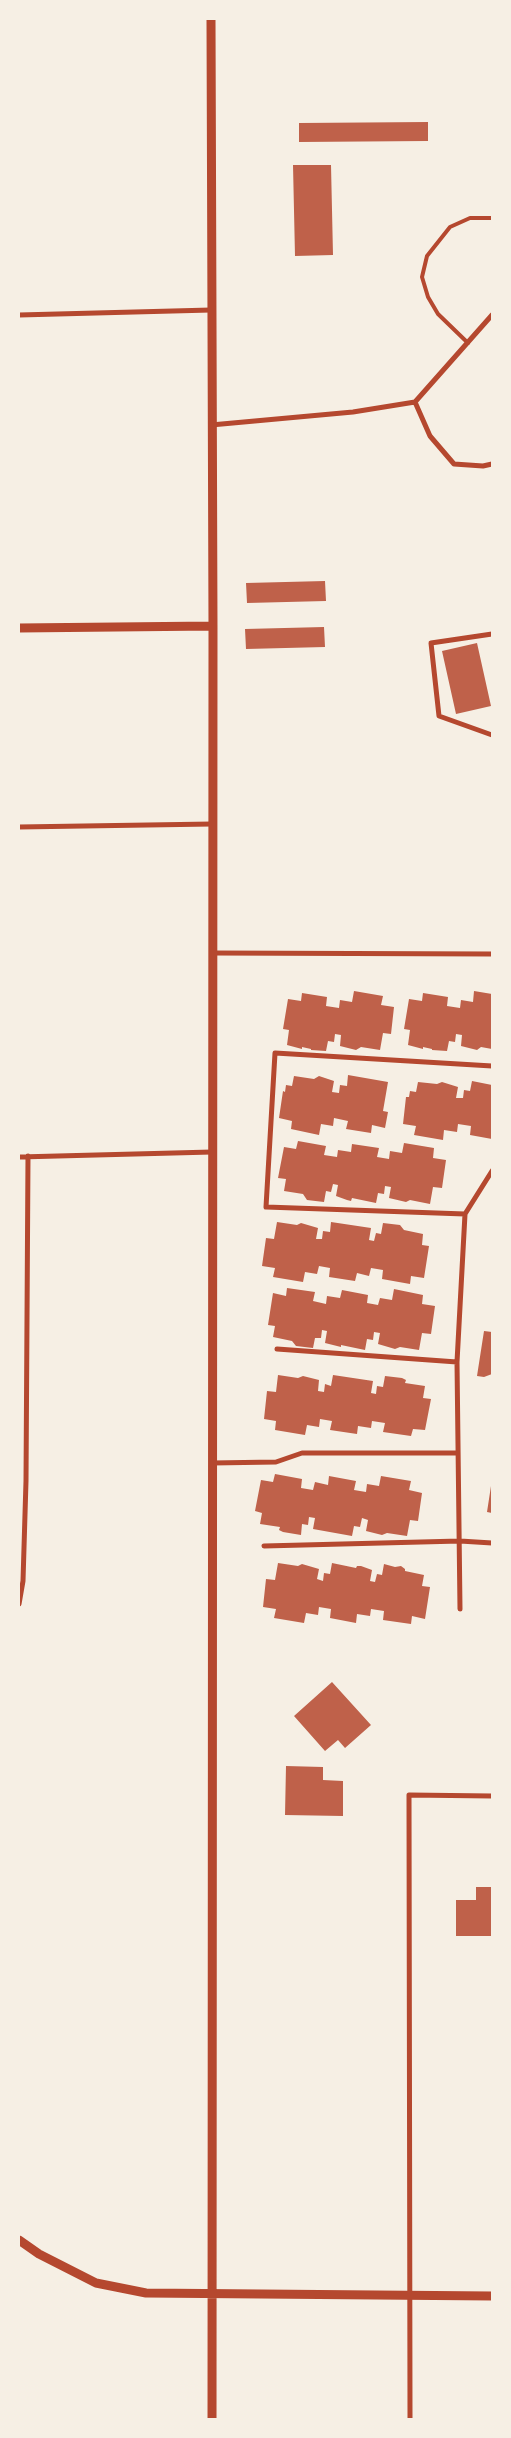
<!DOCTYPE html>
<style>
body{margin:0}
#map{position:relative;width:511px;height:2438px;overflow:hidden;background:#f6efe4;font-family:"Roboto Condensed",sans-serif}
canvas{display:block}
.frame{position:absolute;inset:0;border:20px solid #f6efe4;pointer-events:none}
</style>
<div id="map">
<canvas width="511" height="2438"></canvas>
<div class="frame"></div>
</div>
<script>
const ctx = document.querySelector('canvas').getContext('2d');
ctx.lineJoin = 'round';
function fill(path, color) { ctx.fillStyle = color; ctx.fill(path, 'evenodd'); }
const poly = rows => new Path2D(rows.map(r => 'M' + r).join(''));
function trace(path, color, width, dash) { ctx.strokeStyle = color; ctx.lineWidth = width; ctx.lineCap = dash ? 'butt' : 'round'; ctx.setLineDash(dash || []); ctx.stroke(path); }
fill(poly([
 [428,122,428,141,299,142,299,123],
 [293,165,331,165,333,255,295,256],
 [325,581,326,601,247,603,246,583],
 [324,627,325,647,246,649,245,629],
 [477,643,491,706,456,714,442,651],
 [354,991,383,996,381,1005,394,1007,391,1034,383,1033,380,1050,361,1047,356,1050,340,1046,341,1035,335,1034,334,1042,328,1041,326,1051,311,1050,311,1049,302,1047,302,1049,287,1045,289,1030,283,1029,288,999,301,1001,302,993,327,997,326,1006,339,1008,340,1000,352,1002],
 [474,991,492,994,492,1049,481,1047,477,1050,461,1046,462,1035,456,1034,455,1042,449,1041,447,1051,432,1050,432,1049,423,1047,423,1049,408,1045,410,1030,404,1029,409,999,422,1001,423,993,448,997,447,1006,460,1008,461,1000,473,1002],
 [348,1075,388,1082,383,1111,388,1112,385,1128,372,1125,371,1133,346,1129,348,1121,334,1118,333,1126,321,1124,319,1135,291,1129,292,1121,279,1118,283,1091,285,1092,286,1085,292,1086,294,1076,314,1079,319,1076,334,1081,332,1092,339,1093,340,1085,347,1086],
 [472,1081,492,1085,492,1139,470,1135,471,1126,458,1124,457,1132,444,1130,443,1140,414,1135,416,1126,403,1124,406,1097,409,1097,410,1091,416,1092,418,1082,437,1084,442,1082,458,1087,456,1098,463,1098,464,1090,470,1091],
 [298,1141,326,1146,324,1155,337,1157,338,1150,351,1152,352,1144,379,1148,377,1157,389,1159,390,1151,402,1153,404,1143,434,1148,433,1158,446,1160,442,1188,433,1187,430,1204,410,1200,406,1202,389,1198,391,1187,385,1186,384,1194,378,1193,376,1203,352,1198,351,1201,347,1200,336,1196,338,1185,333,1184,331,1192,326,1191,324,1202,307,1200,303,1194,284,1191,286,1179,278,1178,284,1147,296,1149],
 [277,1222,297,1225,301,1223,318,1228,316,1239,322,1239,323,1231,330,1232,331,1222,371,1228,369,1240,374,1241,376,1233,381,1234,383,1223,400,1225,404,1230,423,1234,422,1245,429,1246,424,1278,411,1276,410,1284,382,1279,383,1270,371,1268,369,1276,357,1273,355,1281,329,1277,330,1268,319,1266,317,1274,305,1272,303,1282,273,1277,275,1268,262,1266,266,1238,274,1239],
 [287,1288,315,1292,313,1301,326,1304,327,1296,340,1298,342,1290,368,1295,367,1303,378,1305,380,1298,392,1300,394,1289,423,1295,422,1304,435,1306,431,1334,422,1333,419,1350,400,1347,395,1349,378,1344,380,1333,374,1332,373,1340,367,1339,365,1350,341,1345,341,1347,325,1343,327,1331,322,1330,321,1338,315,1338,313,1348,296,1346,292,1341,273,1337,275,1326,268,1325,273,1293,286,1296],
 [484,1331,492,1332,492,1374,484,1377,477,1376],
 [278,1375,298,1378,303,1376,319,1380,318,1391,324,1392,325,1384,331,1386,333,1375,373,1381,371,1393,376,1394,377,1386,383,1387,385,1376,402,1378,406,1380,405,1383,425,1386,423,1398,431,1399,425,1430,413,1429,411,1436,383,1432,385,1423,372,1421,371,1428,358,1426,357,1434,330,1430,332,1421,320,1419,319,1427,307,1425,305,1435,275,1430,276,1421,264,1419,267,1391,276,1392],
 [275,1474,302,1479,301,1488,313,1490,315,1482,328,1485,329,1476,356,1481,354,1490,366,1492,367,1484,379,1486,381,1476,411,1481,409,1490,422,1493,418,1521,410,1520,407,1536,387,1533,382,1535,366,1531,368,1520,362,1518,360,1527,354,1526,352,1536,313,1529,315,1518,309,1517,308,1525,302,1524,301,1535,283,1532,279,1530,280,1527,260,1524,262,1513,255,1511,261,1480,273,1482],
 [491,1486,492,1486,492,1513,487,1512],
 [278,1563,298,1566,302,1564,319,1569,317,1579,323,1581,324,1573,330,1574,332,1563,356,1568,357,1566,361,1566,372,1570,370,1581,375,1582,377,1574,382,1575,384,1564,395,1567,401,1566,405,1569,405,1571,424,1575,422,1586,430,1587,425,1619,412,1616,411,1624,383,1620,384,1611,371,1609,370,1616,357,1614,356,1623,330,1618,331,1609,319,1607,318,1615,306,1613,304,1623,274,1618,276,1609,263,1607,266,1579,275,1580],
 [332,1682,371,1725,345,1748,338,1740,325,1751,294,1716],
 [286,1766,323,1767,323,1780,343,1781,343,1816,285,1815],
 [476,1887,492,1887,492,1936,456,1936,456,1900,476,1900]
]), '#bf614a');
trace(poly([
 [468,343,438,314,428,297,422,277,427,256,450,227,470,218,492,218]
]), '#b5482f', 4);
trace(poly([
 [19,315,211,310],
 [415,402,430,436,454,464,483,466,492,464],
 [211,425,353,412,415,402,492,315],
 [492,634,431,643,439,716,492,735],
 [19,827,212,824],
 [212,953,492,954],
 [19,1157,212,1152],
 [465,1214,266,1207,275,1053,492,1066],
 [277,1349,457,1362],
 [212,1463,276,1462,302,1453,457,1453],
 [264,1546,460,1541,492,1543],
 [19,1604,23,1581,26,1481,28,1156],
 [460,1609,457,1362,465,1214,492,1171],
 [410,2419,409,1795,492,1796]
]), '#b5482f', 5);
trace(poly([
 [211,19,213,626,212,2419],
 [19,628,213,626],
 [19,2240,39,2254,96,2283,146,2293,492,2296]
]), '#b5482f', 9);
</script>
